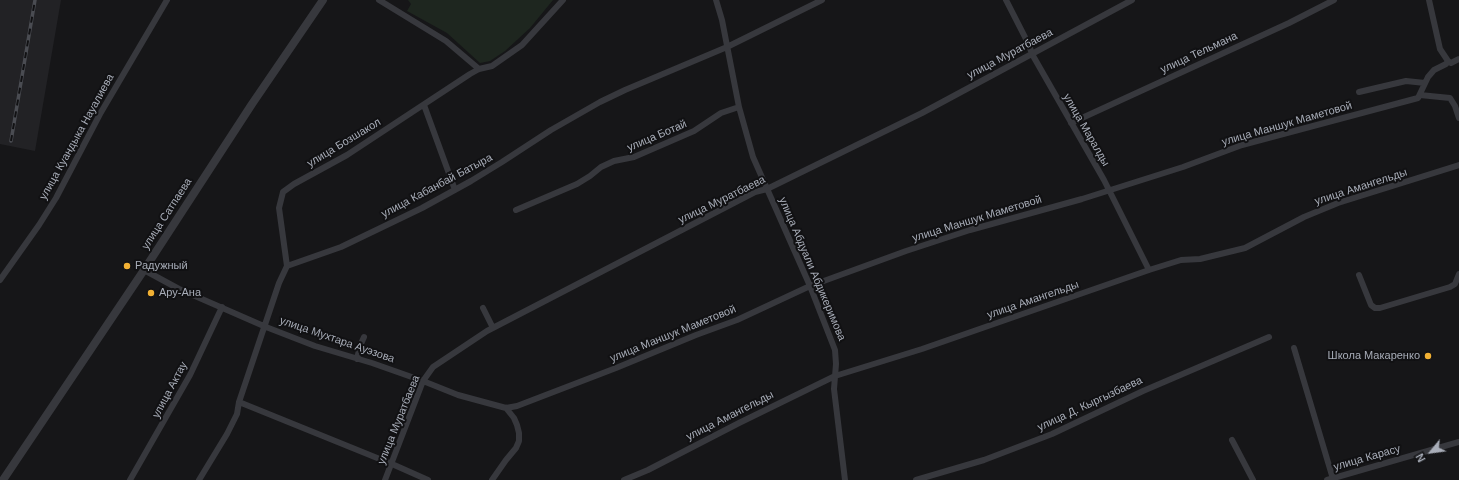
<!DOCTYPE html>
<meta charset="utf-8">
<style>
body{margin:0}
#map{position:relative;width:1459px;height:480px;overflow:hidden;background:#161618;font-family:Arial,sans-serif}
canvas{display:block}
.north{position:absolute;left:1411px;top:432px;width:40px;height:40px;-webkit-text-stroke:3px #111113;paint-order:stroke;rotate:241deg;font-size:11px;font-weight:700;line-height:16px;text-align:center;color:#a8adb8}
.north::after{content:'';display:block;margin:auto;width:14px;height:18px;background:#a8adb8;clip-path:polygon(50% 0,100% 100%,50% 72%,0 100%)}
</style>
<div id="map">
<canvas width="1459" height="480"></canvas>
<div class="north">N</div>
</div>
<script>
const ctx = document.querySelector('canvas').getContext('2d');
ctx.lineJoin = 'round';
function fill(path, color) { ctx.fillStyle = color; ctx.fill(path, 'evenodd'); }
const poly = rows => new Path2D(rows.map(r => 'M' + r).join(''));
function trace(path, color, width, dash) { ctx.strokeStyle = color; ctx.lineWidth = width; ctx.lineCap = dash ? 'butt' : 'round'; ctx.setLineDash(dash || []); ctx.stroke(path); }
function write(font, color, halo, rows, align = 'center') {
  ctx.font = font + ' Arial,sans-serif'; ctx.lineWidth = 4; ctx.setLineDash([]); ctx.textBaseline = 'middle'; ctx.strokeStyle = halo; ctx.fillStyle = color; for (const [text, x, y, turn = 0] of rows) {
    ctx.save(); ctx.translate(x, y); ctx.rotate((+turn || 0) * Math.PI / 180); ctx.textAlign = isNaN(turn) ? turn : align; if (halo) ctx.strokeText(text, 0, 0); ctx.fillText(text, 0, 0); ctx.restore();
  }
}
fill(poly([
 [0,0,61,0,35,151,0,144]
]), '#222225');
fill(poly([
 [408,0,553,0,530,28,505,51,490,61,480,63,447,33,407,11,411,4]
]), '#1e261f');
trace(poly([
 [379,0,446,41,479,69],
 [716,0,722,20,739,107,753,157,810,286,835,350,836,364,834,389,845,480],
 [1006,0,1029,45,1032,54,1104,180,1149,270],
 [1429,0,1440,49,1448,61,1451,63,1459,59],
 [1359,92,1406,81,1425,83],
 [1420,95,1450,98,1455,106,1459,118],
 [424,105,455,190],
 [1071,123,1289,23,1334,0],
 [516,210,577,184,590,176,601,167,614,161,634,157,694,131,721,113,739,107],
 [287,266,279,208,283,192,294,184,347,155,470,74,479,69,492,66,522,45,563,0],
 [144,270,179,289,266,327,315,346,372,363,423,381,458,395,506,408,517,406,616,368,696,335,737,320,810,286,906,251,970,230,1082,199,1183,167,1242,145,1418,98,1428,77,1434,70,1446,64,1448,61],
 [1359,275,1371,305,1375,308,1380,308,1450,287,1455,284,1459,274],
 [0,280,39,225,56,198,100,114,167,0],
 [483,308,493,328],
 [1294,348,1333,479],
 [357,359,360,346,364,337],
 [239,402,392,464,428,480],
 [1232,440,1253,480],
 [130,480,190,375,222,307],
 [199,480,227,434,237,414,239,402,279,283,287,266,341,247,422,208,471,181,502,162,551,130,600,102,625,90,727,47,822,0],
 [385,480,423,381,433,367,487,331,755,192,767,189,922,113,1132,0],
 [492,480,506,460,516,448,519,441,519,433,517,425,514,418,506,408],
 [624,480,648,470,739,423,835,376,922,349,1149,270,1181,260,1200,259,1245,248,1304,217,1338,203,1459,165],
 [916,480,984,460,1052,434,1143,391,1269,337],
 [1327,480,1459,442]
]), '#37383d', 6);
trace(poly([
 [3,480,144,270,252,104,323,0]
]), '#37383d', 8);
const rail = poly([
 [11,141,35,0]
]);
trace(rail, '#4a4c52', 3.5);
trace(rail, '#111113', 2, [6]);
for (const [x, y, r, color] of [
 [127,266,4,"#f2b134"],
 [151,293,4,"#f2b134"],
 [1428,356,4,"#f2b134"]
]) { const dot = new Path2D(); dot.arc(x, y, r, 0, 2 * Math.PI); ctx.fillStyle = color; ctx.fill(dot); trace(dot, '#111113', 1.5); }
write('11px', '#a8adb8', '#111113', [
 ["улица Тельмана",1199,53,-25],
 ["улица Муратбаева",1010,54,-28],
 ["улица Маншук Маметовой",1287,124,-16],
 ["улица Маралды",1086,130,60],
 ["улица Ботай",657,136,-23],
 ["улица Куандыка Науалиева",77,137,-61],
 ["улица Бозшакол",344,143,-31],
 ["улица Кабанбай Батыра",437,186,-28],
 ["улица Амангельды",1361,187,-18],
 ["улица Муратбаева",722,200,-26],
 ["улица Сатпаева",167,214,-57],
 ["улица Маншук Маметовой",977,219,-17],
 ["улица Абдуали Абдикеримова",812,269,67],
 ["улица Амангельды",1033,300,-19],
 ["улица Маншук Маметовой",673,334,-22],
 ["улица Мухтара Ауэзова",337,340,19],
 ["улица Актау",170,390,-62],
 ["улица Д. Кыргызбаева",1090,404,-25],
 ["улица Амангельды",730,416,-27],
 ["улица Муратбаева",399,420,-68],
 ["улица Карасу",1367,458,-16]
]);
write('11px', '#a8adb8', '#111113', [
 ["Радужный",135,266],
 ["Ару-Ана",159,293],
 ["Школа Макаренко",1420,356,"right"]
], 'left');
</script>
